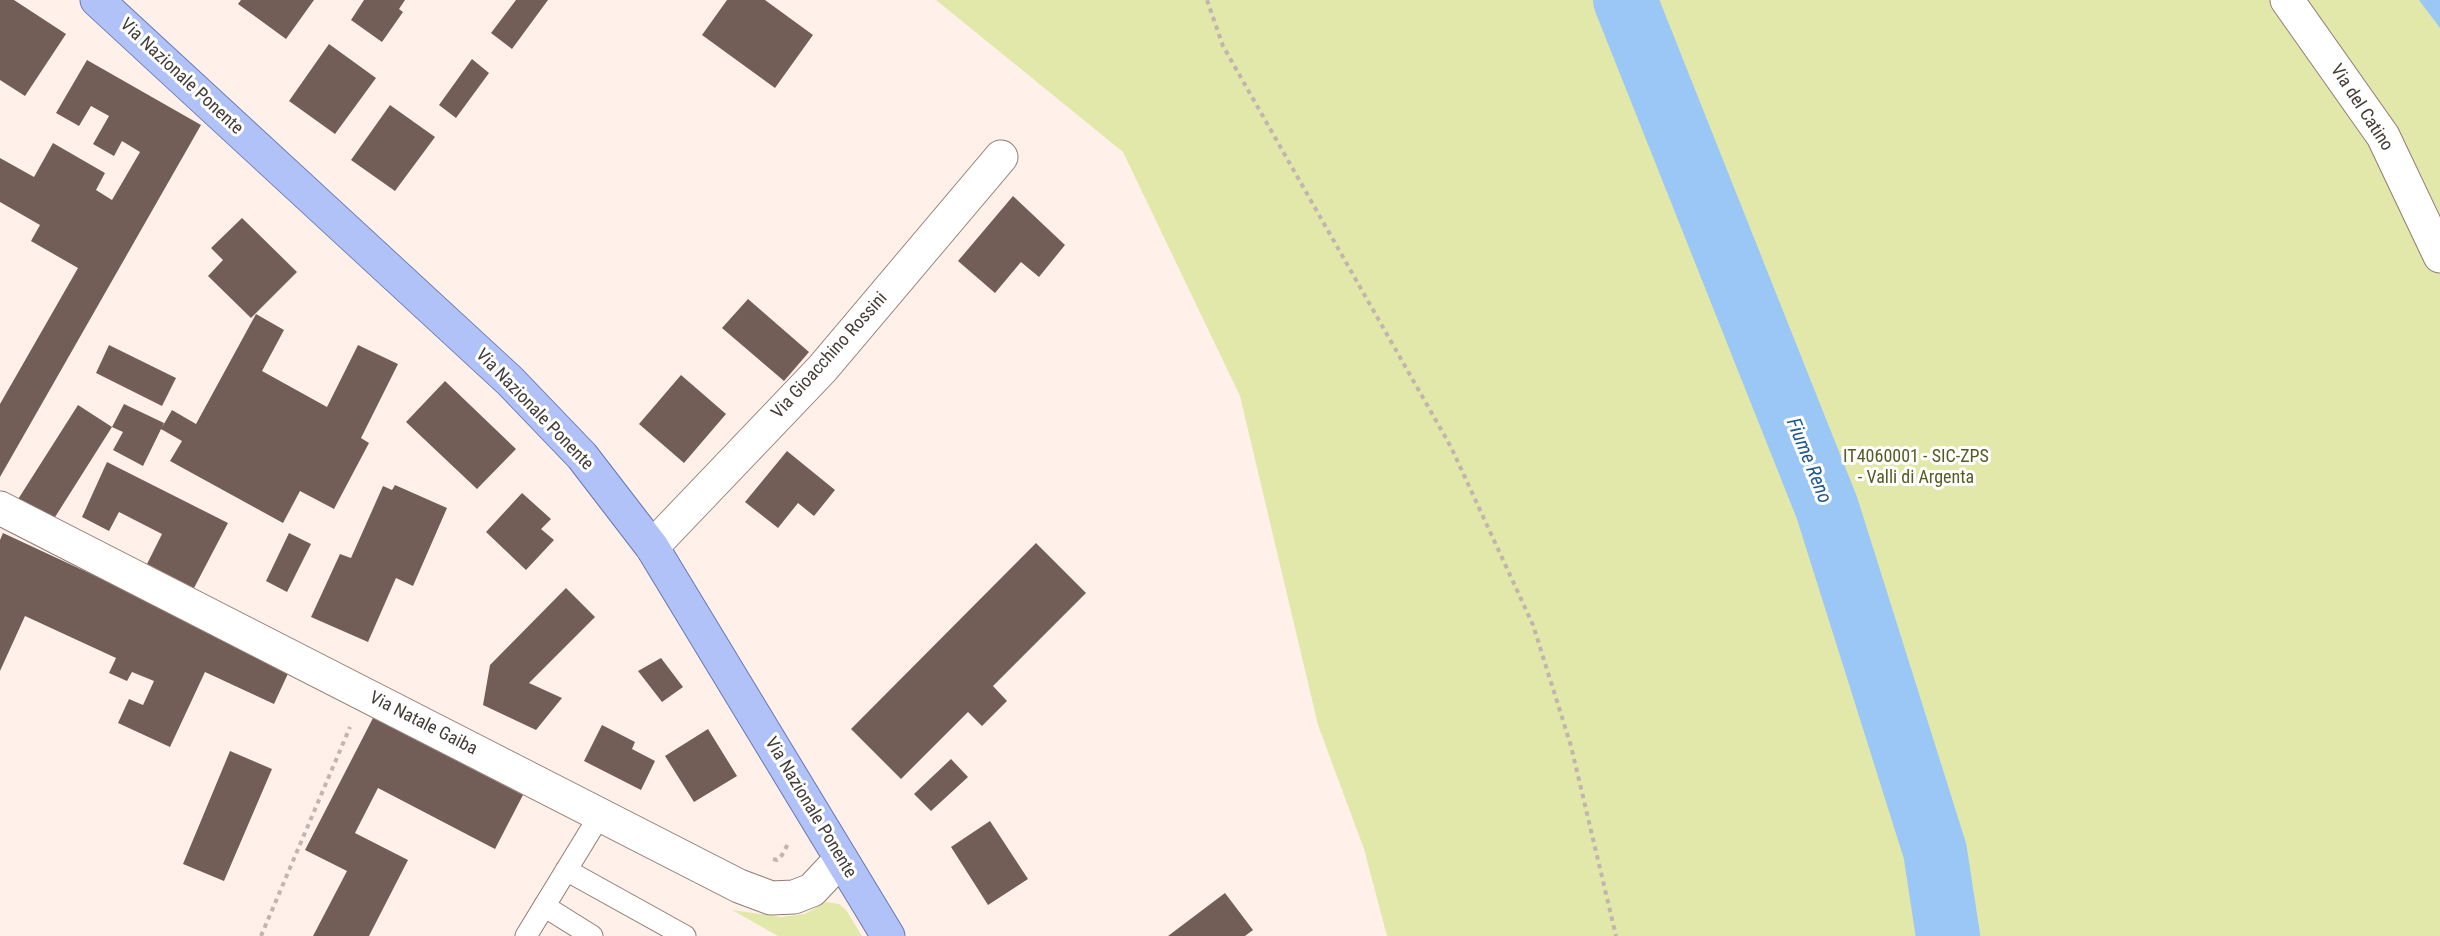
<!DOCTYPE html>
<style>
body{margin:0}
canvas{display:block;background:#fff1ea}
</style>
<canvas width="2440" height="936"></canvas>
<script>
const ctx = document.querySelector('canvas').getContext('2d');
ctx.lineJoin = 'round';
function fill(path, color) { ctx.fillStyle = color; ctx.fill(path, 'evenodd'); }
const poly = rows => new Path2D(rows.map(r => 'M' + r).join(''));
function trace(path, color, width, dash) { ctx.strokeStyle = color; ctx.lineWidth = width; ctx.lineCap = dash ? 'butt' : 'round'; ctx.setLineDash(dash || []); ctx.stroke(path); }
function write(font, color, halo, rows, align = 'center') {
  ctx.font = font + ' "Roboto Condensed",sans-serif'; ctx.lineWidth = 6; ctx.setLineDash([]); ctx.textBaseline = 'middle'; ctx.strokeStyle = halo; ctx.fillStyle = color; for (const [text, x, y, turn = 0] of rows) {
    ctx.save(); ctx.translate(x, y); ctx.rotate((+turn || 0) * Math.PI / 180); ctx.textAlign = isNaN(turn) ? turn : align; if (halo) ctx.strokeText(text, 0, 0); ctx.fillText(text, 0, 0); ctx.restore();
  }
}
fill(poly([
 [936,0,2440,0,2440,936,1387,936,1364,849,1318,725,1240,396,1123,152],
 [826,902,839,904,846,910,862,936,778,936,732,910,781,917,805,914]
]), '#e1e8a9');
fill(poly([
 [2419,0,2440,0,2440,28]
]), '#9ac7f6');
trace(poly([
 [1625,0,1827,508,1935,851,1948,936]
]), '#9ac7f6', 64);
fill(poly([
 [0,0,14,0,66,34,25,96,0,80],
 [241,0,314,0,286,39,238,4],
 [364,0,405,0,399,9,403,12,382,42,351,20],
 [516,0,548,0,512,49,491,33],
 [727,0,765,0,813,35,775,88,702,35],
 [329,44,376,78,335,134,289,101],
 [472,59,489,73,456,118,439,105],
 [87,60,201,125,0,477,0,404,78,268,31,241,40,225,0,202,0,158,34,177,53,143,105,173,96,190,112,200,140,152,122,141,114,156,93,144,109,116,91,106,79,126,56,113],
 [390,105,435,137,395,191,351,160],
 [1013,196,1065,245,1039,277,1021,262,995,293,958,261],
 [242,218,297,272,251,318,208,276,223,260,211,248],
 [748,299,809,352,784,381,722,328],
 [256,314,284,330,262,371,327,407,358,345,398,364,361,438,369,443,334,509,300,491,283,523,170,461,182,441,161,429,172,410,196,424],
 [109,345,176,378,162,406,96,373],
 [681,375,726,414,684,463,639,424],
 [445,381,516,449,477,489,406,422],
 [124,404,164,423,143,466,113,450,123,432,112,427],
 [78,405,112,427,50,525,15,504],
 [787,451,835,490,814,516,798,503,778,528,745,502],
 [107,462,228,523,194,588,147,564,162,534,119,512,109,531,82,517],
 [395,485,447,508,413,586,396,578,368,642,311,617,340,554,351,558,383,486,392,490],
 [522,493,551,519,541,529,554,540,526,570,486,532],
 [3,533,291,667,274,704,205,672,170,747,118,723,129,699,143,705,154,681,132,672,127,681,109,673,116,658,25,616,0,671,0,540],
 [289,533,311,544,287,592,266,581],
 [1036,543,1086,593,993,686,1007,701,982,726,968,712,901,779,851,729],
 [566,588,595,617,529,683,562,698,536,730,483,705,490,665],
 [661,658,683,687,662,702,638,671],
 [373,718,523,795,495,849,378,788,355,833,408,860,369,936,313,936,347,871,305,850],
 [602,725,635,742,632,749,655,761,641,790,584,761],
 [708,729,737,776,694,802,665,756],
 [230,751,272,769,224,881,183,864],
 [951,759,968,777,931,811,914,794],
 [990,821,1028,879,988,905,951,847],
 [1225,893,1253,930,1245,936,1168,936]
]), '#725e56');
const lane = poly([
 [566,870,685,936],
 [544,906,592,936],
 [526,936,600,815]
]);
const street = poly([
 [2287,0,2383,136,2440,256],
 [0,508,739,886,771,898,794,897,812,890,841,859],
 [652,547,822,369,1001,157]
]);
const primary = poly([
 [97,0,510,381,582,456,652,547,888,936]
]);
trace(lane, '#917c73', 23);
trace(street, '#917c73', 35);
trace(primary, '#6878b1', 35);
trace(poly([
 [1207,0,1223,46,1451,447,1533,625,1571,746,1616,936],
 [773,859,777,860,782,855,789,842],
 [261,936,350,727]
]), '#c1b5af', 4, [4.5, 4.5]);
trace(lane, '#fff', 21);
trace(street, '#fff', 33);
trace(primary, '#b0c2f8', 33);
write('18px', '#443b37', '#fff', [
 ["Via Nazionale Ponente",181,77,43],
 ["Via del Catino",2361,108,57],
 ["Via Gioacchino Rossini",830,356,-48],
 ["Via Nazionale Ponente",534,410,46],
 ["Via Natale Gaiba",423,724,27],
 ["Via Nazionale Ponente",810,808,59]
]);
write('18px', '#565b21', '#fff', [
 ["IT4060001 - SIC-ZPS",1916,457],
 ["- Valli di Argenta",1916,478]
]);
write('italic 20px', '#1f598f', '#fff', [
 ["Fiume Reno",1808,461,68]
]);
</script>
